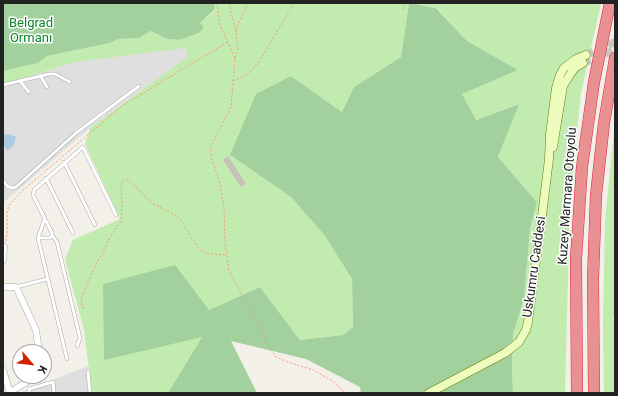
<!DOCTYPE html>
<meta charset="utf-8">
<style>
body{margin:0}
#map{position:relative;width:618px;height:396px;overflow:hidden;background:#f2f0e8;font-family:Roboto,sans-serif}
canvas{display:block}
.frame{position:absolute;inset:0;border:4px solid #222;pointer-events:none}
.north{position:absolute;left:12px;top:344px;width:40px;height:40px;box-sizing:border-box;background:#fff;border:1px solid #a7a7a7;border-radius:50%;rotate:118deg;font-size:11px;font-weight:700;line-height:16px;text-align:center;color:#222}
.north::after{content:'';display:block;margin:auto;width:14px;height:18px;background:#d32400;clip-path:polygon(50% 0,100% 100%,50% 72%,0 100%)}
</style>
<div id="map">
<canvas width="618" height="396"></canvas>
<div class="frame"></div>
<div class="north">K</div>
</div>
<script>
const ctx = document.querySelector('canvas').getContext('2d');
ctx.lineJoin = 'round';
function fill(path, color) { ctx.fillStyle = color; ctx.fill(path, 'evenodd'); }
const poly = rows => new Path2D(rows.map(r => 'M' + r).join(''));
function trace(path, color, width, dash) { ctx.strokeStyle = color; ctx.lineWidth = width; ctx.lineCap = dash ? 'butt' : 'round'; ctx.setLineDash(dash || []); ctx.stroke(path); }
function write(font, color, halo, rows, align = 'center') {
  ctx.font = font + ' Roboto,sans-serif'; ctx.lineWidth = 3; ctx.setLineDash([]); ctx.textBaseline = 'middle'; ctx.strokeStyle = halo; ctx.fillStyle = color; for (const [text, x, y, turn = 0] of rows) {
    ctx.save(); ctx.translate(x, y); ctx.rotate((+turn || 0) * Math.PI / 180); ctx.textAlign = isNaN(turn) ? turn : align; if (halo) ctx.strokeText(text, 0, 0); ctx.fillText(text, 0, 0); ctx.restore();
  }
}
fill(poly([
 [186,47,188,57,90,128,3,203,3,84,75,62],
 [88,366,92,393,19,393]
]), '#e0dfdf');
fill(poly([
 [214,3,601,3,581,93,570,202,565,393,513,393,512,369,513,334,524,299,530,229,537,202,498,157,518,104,475,120,462,94,518,70,467,41,437,8,409,3,401,57,354,87,342,112,291,76,230,155,291,197,325,236,352,279,353,327,343,335,300,340,260,287,209,310,202,337,168,393,92,393,84,330,65,260,73,240,120,219,85,144,90,128,187,57,186,48,75,62,3,84,3,71,38,63,47,56,110,43,119,39,139,38,151,31,167,39,179,40,199,33,204,27,200,23,215,10],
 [615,122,615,313,613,318,615,329,615,393,604,393,603,323,605,220]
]), '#c2ecaf');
fill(poly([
 [3,3,214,3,215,9,200,23,204,27,199,33,179,40,167,39,151,31,139,38,119,39,110,43,47,56,38,63,3,71],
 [409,3,436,8,467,41,518,70,462,94,476,120,519,104,498,157,537,202,530,229,524,299,513,334,512,369,513,393,361,393,360,387,306,359,231,341,257,393,168,393,202,337,104,360,103,284,175,265,209,310,260,287,300,340,343,335,353,327,352,279,325,236,291,197,230,155,256,94,291,76,342,112,354,87,401,57]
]), '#a3d19d');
fill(poly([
 [7,134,8,135,11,134,13,136,16,136,14,145,7,151,3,143,3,136]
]), '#a9cae0');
fill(poly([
 [228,156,246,184,241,187,223,160]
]), '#c7c0b7');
trace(poly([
 [586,55,615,42],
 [583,63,615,50]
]), '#c8c7c0', 8, [8, 4]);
const service = poly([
 [40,75,47,87],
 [20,81,29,92],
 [3,85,49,74,55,74,70,82],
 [64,162,95,225],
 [46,178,73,233],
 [3,180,7,186,12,188,16,187,76,133,139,86],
 [45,218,38,238,67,359],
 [52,235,57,242,80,338,77,346],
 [38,238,50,238,52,235,52,233,33,195,34,190,83,147,116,215],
 [16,287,47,279],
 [88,372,90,393],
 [29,393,29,389,53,382,54,393]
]);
const minor = poly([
 [3,246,4,247,3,260],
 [3,287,16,287,36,330,39,352],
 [3,370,10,393],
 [10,392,30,380,34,376]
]);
const secondary = poly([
 [553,147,563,86,571,73,576,67,583,63],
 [429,393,505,353,519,342,526,330,528,322,543,208,549,159,550,134,556,88,560,75,564,68,576,59,586,55]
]);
const motorway = poly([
 [577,393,576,259,582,167,594,82,610,3],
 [594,393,593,279,596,195,604,123,615,58]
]);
trace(service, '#a9a9a9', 4);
trace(minor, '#a9a9a9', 7);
trace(secondary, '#5c7e03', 9);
trace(motorway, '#de2746', 12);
trace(poly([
 [217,3,220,25,235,58,231,107,210,148,212,160,219,180,224,206,225,241,229,271,264,334,266,342,276,357,288,362,313,370,333,381,345,393],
 [229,3,236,32],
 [403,9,406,3],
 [235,58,238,48,236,33,238,24,248,3],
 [233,81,247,75,259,62,294,3],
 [6,241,7,234,7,213,9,205,22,191,123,105,228,42],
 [84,309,81,301,83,293,98,260,102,254,113,232,121,221,122,200,121,189,122,181,126,179,132,183,150,202,175,215,181,220,198,248,202,251,210,254,226,255]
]), '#fc966f', 1, [2, 2]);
trace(service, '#fff', 3);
trace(minor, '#fff', 6);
trace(secondary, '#edfbbd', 8);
trace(motorway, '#e99092', 11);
write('13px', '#0a8529', '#fff', [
 ["Belgrad",31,24],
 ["Ormanı",31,39]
]);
write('13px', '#222', '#fff', [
 ["Kuzey Marmara Otoyolu",568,196,-86],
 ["Uskumru Caddesi",535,267,-82]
]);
</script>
